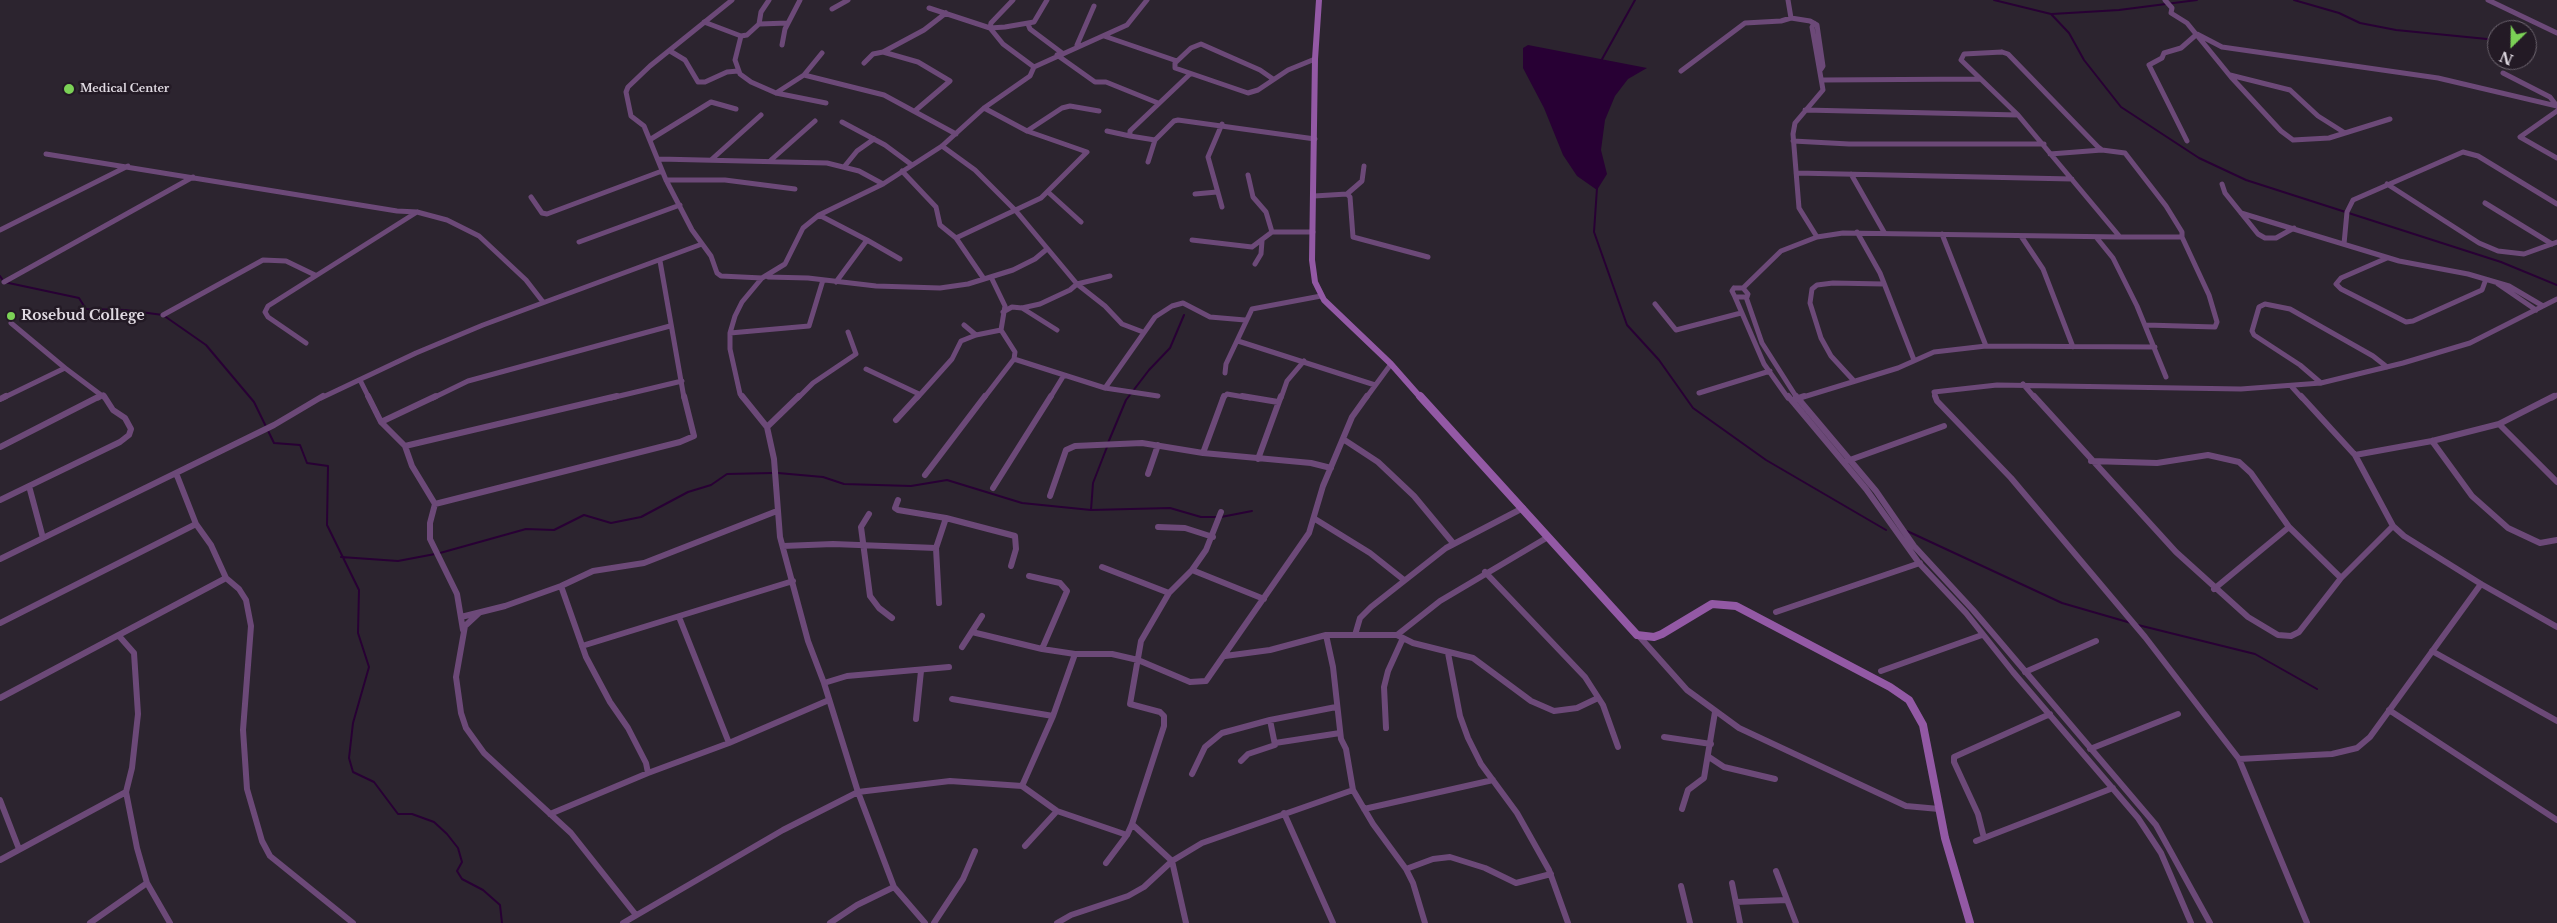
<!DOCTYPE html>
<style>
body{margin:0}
#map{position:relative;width:2557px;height:923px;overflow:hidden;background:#2c242f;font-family:"Libre Baskerville",serif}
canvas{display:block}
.north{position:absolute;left:2487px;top:20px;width:50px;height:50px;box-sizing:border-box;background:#231a25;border:1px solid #6e6670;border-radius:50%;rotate:203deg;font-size:14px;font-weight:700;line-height:20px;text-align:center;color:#dfd9e1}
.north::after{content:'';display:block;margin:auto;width:18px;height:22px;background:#7bd156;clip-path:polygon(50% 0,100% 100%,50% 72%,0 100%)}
</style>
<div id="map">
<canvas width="2557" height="923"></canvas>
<div class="north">N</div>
</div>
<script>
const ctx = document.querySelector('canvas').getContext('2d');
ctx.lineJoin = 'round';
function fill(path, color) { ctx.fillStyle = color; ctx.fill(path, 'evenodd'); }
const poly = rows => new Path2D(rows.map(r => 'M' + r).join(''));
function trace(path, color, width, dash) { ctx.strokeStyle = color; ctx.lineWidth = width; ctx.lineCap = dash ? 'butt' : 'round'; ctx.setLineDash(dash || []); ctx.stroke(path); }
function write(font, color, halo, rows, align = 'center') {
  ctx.font = font + ' "Libre Baskerville",serif'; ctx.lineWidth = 5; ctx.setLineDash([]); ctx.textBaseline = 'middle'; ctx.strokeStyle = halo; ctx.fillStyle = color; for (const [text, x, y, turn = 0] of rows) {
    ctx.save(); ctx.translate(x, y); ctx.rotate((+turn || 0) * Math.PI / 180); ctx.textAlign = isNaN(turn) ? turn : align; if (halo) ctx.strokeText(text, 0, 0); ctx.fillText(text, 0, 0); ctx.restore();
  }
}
fill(poly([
 [1528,45,1647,68,1628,79,1615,96,1605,120,1601,150,1607,174,1597,190,1577,176,1563,155,1544,108,1523,68,1523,48]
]), '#280034');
trace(poly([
 [1994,0,2051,14,2069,33,2084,60,2121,107,2199,158,2246,180,2501,262,2557,285],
 [2294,0,2339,13,2360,23,2396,30,2497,40],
 [2052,14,2119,10,2197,0],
 [1601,61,1635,0],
 [1597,188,1594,232,1627,325,1659,360,1693,408,1766,460,1886,530],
 [0,276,4,282,79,298,86,309,125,310,163,315,206,345,254,402,274,443,300,445,307,463,328,466,327,525,359,590,358,633,369,667,353,723,349,758,353,772,374,782,398,814,412,814,434,822,447,834,458,848,462,862,457,871,462,879,483,890,500,905,502,923],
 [1108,443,1126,400,1149,370,1170,348,1184,315],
 [778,473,823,477,844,484,911,486,947,480,1022,503,1091,510,1170,508,1201,517,1216,517],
 [1091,510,1093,483,1107,447],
 [1221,517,1252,511],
 [1907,531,2062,603,2131,623],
 [440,553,526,529,554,530,584,515,611,523,641,517,688,492,711,485,727,474,773,473],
 [341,557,398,561,435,554],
 [2138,625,2255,654,2317,689]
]), '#280034', 2);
trace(poly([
 [732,0,650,66,628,87,626,92,631,116,644,126,666,180,692,230,711,256,717,273,721,276,762,278],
 [769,0,761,12,759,24,788,23],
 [1013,0,991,23,990,28,1003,44,1034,67],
 [1788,0,1791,18],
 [2165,0,2172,8,2171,13,2187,23,2231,77,2281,131,2293,140,2329,138,2390,119],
 [2488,0,2557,33],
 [929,8,990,28,1005,27,1034,22,1047,0],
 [832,9,848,0],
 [704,22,741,36,735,60,740,74,751,82,776,93,826,103],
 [1814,23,1812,27,1823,90,1795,123,1793,134,1799,208,1817,237],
 [1028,24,1030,29,1062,53],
 [741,36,747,35,759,24],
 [1104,36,1177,61],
 [782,45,785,29,800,0],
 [1077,45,1094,6],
 [670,51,685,60,698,82,705,82,727,72,738,71],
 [883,52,924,30,946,13],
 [2002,52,2008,54,2098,147,2102,150,2125,153,2166,206,2182,232,2182,237,2120,237,2018,115,1961,60,1964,54,2002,52],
 [1057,55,1095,82,1106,82,1158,103],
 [864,63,873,54,883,52,918,62,950,81,916,110],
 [1681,71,1745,23,1781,21,1791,18,1810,21,1817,25,1823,66,1821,69],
 [2503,73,2550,97,2557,106],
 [804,75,884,95,956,134],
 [2230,75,2290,90,2318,116,2345,133],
 [1273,79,1260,70,1201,44,1191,48,1175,63,1175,68,1248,93,1258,90,1288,70,1315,59],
 [1823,80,1980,79],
 [776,93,804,75,822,53],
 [1805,110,2018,115],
 [2557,111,2520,137,2557,158],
 [842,122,885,145,912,165],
 [1222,124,1208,157,1222,207],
 [1027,131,1062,108,1070,106,1099,111],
 [1107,131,1130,136],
 [651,139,711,102,736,109],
 [1155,140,1130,136,1130,131,1190,74],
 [1793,141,1849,144,2044,144],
 [2187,141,2149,65,2162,58,2164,53,2181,48,2197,34,2222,47,2438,78,2557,106],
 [942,146,975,170,1016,211,1077,284,1105,306,1122,324,1143,332],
 [46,154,397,211,417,212,447,220,479,236,526,280,543,302],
 [2050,154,2102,150],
 [659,159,827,163,859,171,883,184],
 [711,160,761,115],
 [771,160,815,121],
 [1148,162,1155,140,1174,121,1178,120,1315,139],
 [844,167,857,151,874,139],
 [902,171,936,207,940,225,956,238,984,279],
 [1796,173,2072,179],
 [1851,174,1884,232],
 [1248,175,1253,197,1266,212,1272,232],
 [666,180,725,180,795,189],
 [2222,184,2225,193,2258,234,2265,238,2276,238,2294,228],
 [2387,184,2479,243,2498,251,2524,254,2557,242],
 [1048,192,1081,222],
 [1195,194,1217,192],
 [1347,194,1350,197,1353,237,1428,257],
 [1314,196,1347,194,1362,181,1364,166],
 [531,197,542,213,547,214,662,171],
 [2485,203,2552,244],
 [2241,213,2399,261,2468,274,2509,286,2543,306],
 [819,215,867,240,836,282],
 [0,230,128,166],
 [1857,232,1880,273,1914,360],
 [1942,234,1986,346],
 [2021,236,2043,269,2073,347],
 [2096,237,2113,258,2137,306,2166,377],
 [956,238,1041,198,1087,152,1027,131,984,108],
 [867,240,900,259],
 [1192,240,1252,247,1272,232,1313,232],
 [579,242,680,205],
 [2344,244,2347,212,2353,200,2463,152,2478,156,2557,204],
 [2387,258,2341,278,2336,284,2341,289,2406,322,2413,321,2482,290,2486,279],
 [660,261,684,398],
 [1255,264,1261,254,1262,241],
 [768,277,808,278,876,286,940,288,968,284,1013,270,1035,259,1047,249],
 [4,282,193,177],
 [2498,284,2536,310],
 [1734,288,1743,288,1748,294,1747,297,1735,297,1732,291,1734,288],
 [1743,288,1781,251,1817,237,1843,233,2120,237],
 [1735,297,1764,364,1788,398],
 [1746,297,1762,343,1797,398],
 [1655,304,1676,330,1741,313],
 [1022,308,1057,330],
 [1003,312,1012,307,1022,308,1040,304,1070,290,1077,284,1110,276],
 [163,315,263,260,286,261,315,275],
 [11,323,65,368],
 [964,325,976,335],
 [2146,325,2215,327,2217,322,2209,295,2182,237],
 [730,333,809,326,823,280],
 [1238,341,1375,385],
 [306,343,268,317,265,312,268,306,417,212],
 [1014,359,1105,388,1158,396],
 [866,369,919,394],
 [1225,373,1226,364,1252,309,1321,296],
 [360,380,369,398],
 [1854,381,1831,356,1821,338,1810,303,1812,289,1817,285,1833,283,1884,284],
 [2321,383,2300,365,2254,335,2252,331,2259,307,2265,304,2290,309,2373,356,2387,367],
 [2023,384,2035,398],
 [2292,387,2302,398],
 [1105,388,1155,317,1172,306,1183,303,1210,317,1245,320],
 [1699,393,1770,371],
 [3,398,65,368,105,398],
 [98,398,103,395],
 [321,398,416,353,483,325,702,244],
 [433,398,468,381,670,326],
 [611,398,682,381],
 [743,398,740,394,730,349,730,333,735,316,742,302,762,278,785,264,803,228,819,215,883,184,942,146,984,108,1030,76,1034,67,1127,25,1147,0],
 [798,398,813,383,856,354,848,332],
 [917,398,952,359,961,341,976,335,1001,330],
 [984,398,1014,359,1015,352,1001,330,1005,306,991,277],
 [1050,398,1064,375],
 [1223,398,1227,394,1250,398],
 [1281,398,1287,381,1304,361],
 [1366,398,1391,364],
 [1800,398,1898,368,1934,352,1986,346,2155,347],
 [1936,398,1934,392,1997,385,2241,389,2321,383,2403,363,2470,343,2557,299],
 [2552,398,2557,395]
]), '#6c4978', 5);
trace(poly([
 [368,396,381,422,405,446,412,466,435,504,430,523,430,539,457,594,463,630],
 [742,396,767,427,774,459,780,537,808,641,824,683,858,792,894,887,925,923],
 [1242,396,1278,402],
 [1788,396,1866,489,1919,563,1966,613,2013,672,2138,818,2161,853,2191,923],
 [1796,396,1876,491,1914,546,1973,610,2156,825,2210,923],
 [1935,396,1937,401,2011,478,2145,637,2239,759,2307,923],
 [2034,396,2176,552,2248,617,2278,635,2291,636,2299,632,2341,578,2393,526],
 [2301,396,2355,455,2393,526,2404,536,2481,584,2557,627],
 [0,399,6,396],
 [1795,399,1804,396],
 [896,420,918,396],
 [381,422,436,396],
 [2499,424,2557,482],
 [767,427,799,396],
 [1343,439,1378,462,1414,496,1453,543],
 [2432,441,2472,496,2508,528,2540,543,2557,540],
 [405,446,617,396],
 [0,447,100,396],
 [1203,453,1224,396],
 [2355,455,2432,441,2499,424,2554,396],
 [1258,459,1281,396],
 [1847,461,1944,426],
 [2091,461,2157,463,2208,455,2239,462,2251,473,2289,527,2341,578],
 [176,473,196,524,211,545,226,578,239,589,246,600,251,626,243,730,247,789,262,841,270,856,353,923],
 [1148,474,1158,445],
 [925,475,985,396],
 [29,486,43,538],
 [993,488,1051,396],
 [1050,496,1066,450,1075,446,1142,443,1203,453,1311,463,1331,468],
 [0,500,120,442,129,435,131,429,125,418,113,410,104,396],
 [898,500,895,508,898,510,946,518,1015,536,1016,549,1011,566],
 [435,504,680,442,694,436,684,396],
 [869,514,861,527,870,596,879,608,892,618],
 [1315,519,1370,553,1404,580],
 [1158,527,1185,528,1213,537],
 [783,546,833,544,936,548,946,518],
 [936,548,939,603],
 [0,559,274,425,323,396],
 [1102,567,1169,593],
 [1192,570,1264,599],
 [1485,572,1585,677,1603,705,1618,747],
 [1029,576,1060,583,1067,591,1042,649],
 [561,586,586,657,610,702,628,728,646,763,648,773],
 [2214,589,2289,527],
 [1776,612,1920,563],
 [479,613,465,626,456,677,461,713,466,728,484,753,571,833,636,915],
 [461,617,505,606,561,586,593,571,644,563,777,511],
 [679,617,729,743],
 [0,623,196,524],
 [972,632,1042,649,1075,654,1112,654,1138,660,1190,682,1206,681,1309,533,1323,486,1352,417,1367,396],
 [1326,635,1333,667,1341,739,1346,749,1353,790,1373,824,1406,869,1413,883,1425,923],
 [1355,635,1360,618,1371,607,1446,548,1523,508],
 [1397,635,1440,601,1548,537],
 [1638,635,1687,690,1739,728,1906,806,1939,809],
 [119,636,134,653,138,714,132,768,126,792,137,848,147,883,170,923],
 [582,646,793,581],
 [962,647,982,616],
 [2432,651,2557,721],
 [1448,653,1460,716,1468,738,1481,764,1517,813,1549,870,1568,923],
 [1225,656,1270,650,1326,635,1397,635,1413,643,1473,658,1531,701,1554,711,1577,708,1598,698],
 [1881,671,1982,635],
 [2025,672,2096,641],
 [824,683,847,676,949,667],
 [0,698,226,578],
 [952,699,1053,716],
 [2389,710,2557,820],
 [916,719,921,671],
 [1386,728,1384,687,1388,671,1403,638],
 [1664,737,1711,744],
 [1275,743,1340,733],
 [2090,749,2178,714],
 [1709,757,1724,767,1775,779],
 [2239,759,2332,754,2357,748,2370,737,2481,584],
 [1241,761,1248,754,1275,745,1270,720],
 [1192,774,1205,747,1222,733,1270,720,1336,707],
 [1022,786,1057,811,1127,835],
 [0,800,19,849],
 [1364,809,1493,780],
 [1682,809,1688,790,1704,778,1715,712],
 [1284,813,1333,923],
 [550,814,648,773,729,743,829,700],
 [1132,824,1172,861,1186,923],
 [1984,838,1978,814,1954,762,1954,757,2050,714],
 [1976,841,2113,788],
 [1025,846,1057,811],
 [0,860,126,792],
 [1106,863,1127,835,1132,824,1164,726,1164,716,1160,712,1130,704,1141,641,1169,593,1192,570,1206,550,1221,512],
 [1406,869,1433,859,1450,857,1485,868,1516,883,1551,874],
 [1776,871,1796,923],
 [1732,883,1740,923],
 [1681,886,1690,923],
 [1736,902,1787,900],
 [90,923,147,883],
 [623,923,783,830,858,792,950,781,1022,786,1053,716,1075,654],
 [830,923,857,905,894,887],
 [934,923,963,879,975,851],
 [1057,923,1071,915,1128,896,1144,887,1172,861,1202,843,1353,790]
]), '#6c4978', 6);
trace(poly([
 [1319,0,1315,59,1312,260,1315,282,1324,300,1391,364,1421,398]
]), '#9359a5', 6);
trace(poly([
 [1420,396,1637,635,1654,637,1662,634,1712,604,1736,606,1890,687,1909,700,1923,725,1945,838,1970,923]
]), '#9359a5', 8);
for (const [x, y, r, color] of [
 [69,89,6,"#7bd156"],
 [11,316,5,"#7bd156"]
]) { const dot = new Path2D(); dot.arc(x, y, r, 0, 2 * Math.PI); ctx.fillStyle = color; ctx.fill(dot); trace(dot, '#231a25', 2); }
write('bold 11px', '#dfd9e1', '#231a25', [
 ["Medical Center",80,89]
], 'left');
write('bold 14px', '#dfd9e1', '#231a25', [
 ["Rosebud College",21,316]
], 'left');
</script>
